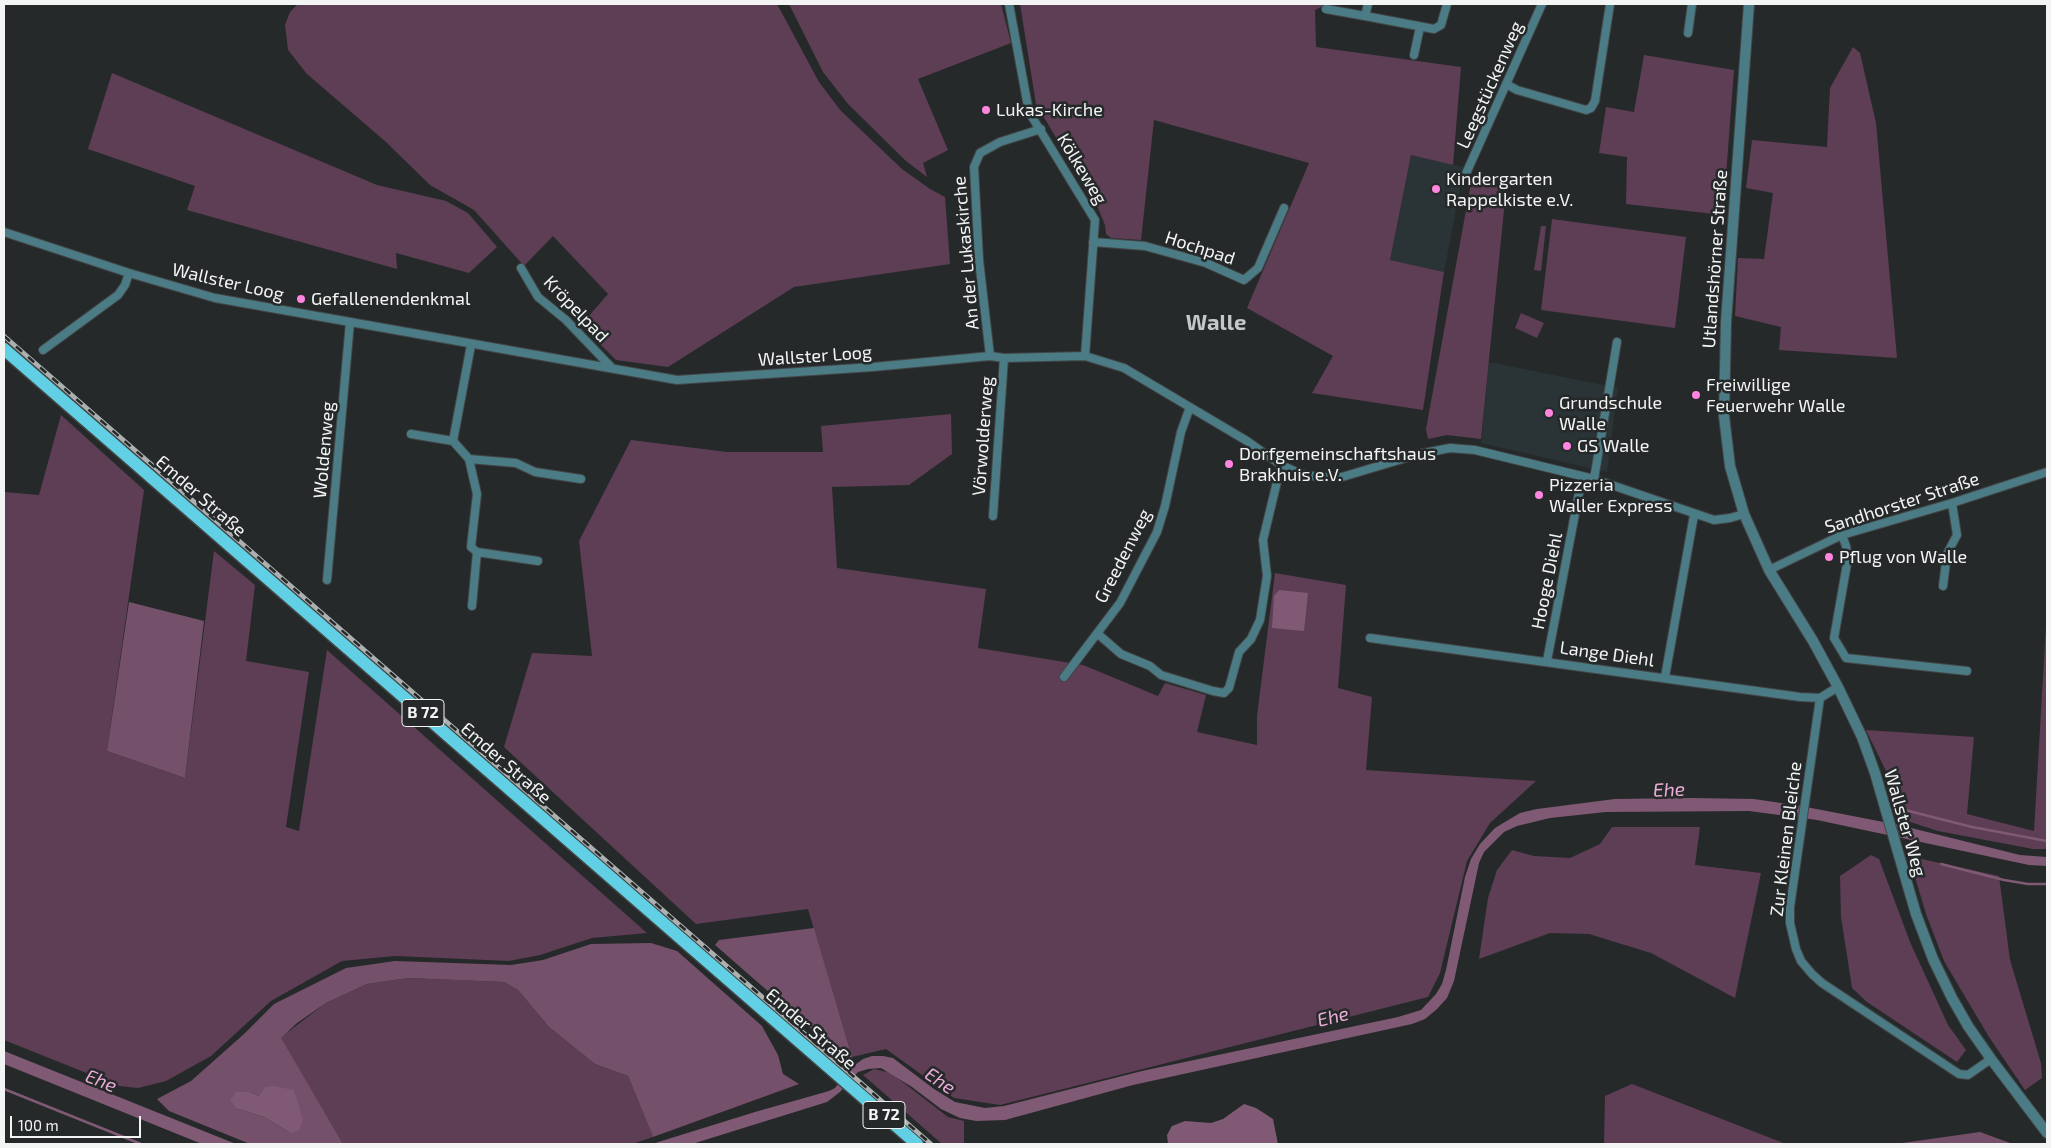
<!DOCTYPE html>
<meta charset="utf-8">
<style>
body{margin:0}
#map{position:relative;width:2051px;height:1148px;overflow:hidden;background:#26292a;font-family:"Exo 2",sans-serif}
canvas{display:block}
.frame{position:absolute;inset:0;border:5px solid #f3f5f5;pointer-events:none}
.scale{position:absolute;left:10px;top:1116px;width:131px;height:22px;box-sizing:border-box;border:2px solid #f3f5f5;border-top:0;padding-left:6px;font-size:15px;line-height:18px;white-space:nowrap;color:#f3f5f5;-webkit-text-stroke:4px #26292a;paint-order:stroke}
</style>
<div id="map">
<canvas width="2051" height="1148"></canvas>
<div class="frame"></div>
<div class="scale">100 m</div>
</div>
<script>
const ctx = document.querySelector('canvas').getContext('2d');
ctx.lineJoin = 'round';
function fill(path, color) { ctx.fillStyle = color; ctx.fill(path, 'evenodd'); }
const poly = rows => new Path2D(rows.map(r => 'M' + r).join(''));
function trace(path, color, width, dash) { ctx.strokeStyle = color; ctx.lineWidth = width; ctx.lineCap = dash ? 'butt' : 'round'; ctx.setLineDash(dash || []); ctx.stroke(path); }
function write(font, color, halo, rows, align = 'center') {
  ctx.font = font + ' "Exo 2",sans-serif'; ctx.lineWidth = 5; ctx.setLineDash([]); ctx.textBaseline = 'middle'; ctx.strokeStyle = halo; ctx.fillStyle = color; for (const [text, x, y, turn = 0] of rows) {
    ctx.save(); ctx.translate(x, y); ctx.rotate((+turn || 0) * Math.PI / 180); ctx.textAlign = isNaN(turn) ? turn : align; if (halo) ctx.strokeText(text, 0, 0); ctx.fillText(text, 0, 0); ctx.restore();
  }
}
fill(poly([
 [1411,155,1464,167,1444,272,1390,260],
 [1489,362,1618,388,1607,472,1481,443]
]), '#2a3436');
fill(poly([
 [298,4,777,4,819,82,841,111,902,169,930,189,945,197,950,264,794,287,668,367,616,360,581,325,608,294,553,236,524,266,474,210,430,185,386,142,307,74,288,50,285,25,290,12],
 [789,4,1001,4,1011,43,918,79,948,150,923,163,927,177,906,161,848,104,823,72],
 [1020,4,1327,4,1315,10,1316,47,1461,67,1453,165,1411,155,1390,260,1444,272,1423,410,1312,393,1333,356,1247,308,1309,163,1154,120,1141,240,1111,238,1106,234,1105,225,1098,208,1036,104],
 [1853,47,1860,53,1876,123,1897,358,1779,350,1781,327,1735,316,1738,258,1764,259,1773,193,1746,188,1752,140,1827,147,1830,88],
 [1644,55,1734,70,1723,215,1626,204,1627,157,1599,153,1606,107,1634,112],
 [112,73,377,185,446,201,468,213,497,247,469,273,396,253,397,269,187,210,195,186,88,149],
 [1476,179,1506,190,1481,439,1447,435,1428,439,1426,429,1471,183],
 [1552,219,1686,237,1675,328,1541,310],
 [1541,226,1546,226,1541,271,1534,270],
 [1521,313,1544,323,1537,338,1515,328],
 [951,414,952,454,909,485,832,487,837,568,986,589,978,648,1083,665,1158,696,1165,683,1206,695,1197,732,1257,745,1257,716,1275,573,1346,585,1338,688,1372,697,1366,770,1536,781,1490,823,1467,861,1440,973,1428,997,1000,1105,954,1098,886,1049,852,1057,808,909,696,924,504,747,532,653,592,656,579,541,631,440,727,452,823,452,821,426],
 [61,415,144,490,107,751,185,778,214,551,255,585,246,661,309,672,286,827,299,831,327,650,647,933,592,938,540,955,509,961,395,956,342,961,271,1001,211,1056,166,1081,138,1088,119,1086,4,1040,4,492,39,495],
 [2047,609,2047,849,2033,849,1938,831,1898,818,1886,771,1866,730,1974,737,1967,814,2034,831],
 [1612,827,1700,827,1695,865,1761,873,1735,998,1651,953,1589,934,1550,933,1479,959,1488,898,1497,870,1512,850,1534,856,1570,858,1600,844],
 [1871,855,1879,859,1910,942,1948,1025,1966,1050,1957,1062,1867,1002,1852,988,1841,917,1840,876],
 [1917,858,1999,876,2010,960,2041,1063,2042,1078,2025,1090,1989,1037,1944,961,1926,914,1917,884,1912,865],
 [408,978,504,982,518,990,549,1027,595,1064,628,1076,653,1137,632,1144,343,1144,280,1038,326,1003,367,984],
 [874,1069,891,1073,948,1117,964,1121,964,1144,942,1144,863,1075],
 [1632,1084,1786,1144,1604,1144,1605,1096]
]), '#5d3e54');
fill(poly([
 [129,602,204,621,185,778,107,751],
 [814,928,852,1057,848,1061,715,945,719,940],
 [651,943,677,951,762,1026,778,1055,783,1074,799,1084,653,1137,628,1076,595,1064,549,1027,518,990,504,982,408,978,367,984,326,1003,297,1023,281,1038,343,1144,250,1144,169,1111,157,1099,191,1081,244,1034,274,1004,346,968,395,961,511,965,543,960,591,944],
 [250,1092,259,1096,290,1133,264,1117,238,1109],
 [1980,1132,2013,1144,1895,1144]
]), '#75506a');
fill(poly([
 [1279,590,1308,593,1304,631,1272,628,1274,596],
 [1693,798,1754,799,1801,806,1899,825,2020,855,2047,857,2047,866,2029,865,1817,820,1749,811,1606,812,1550,818,1517,826,1504,832,1484,852,1479,863,1454,981,1447,998,1437,1009,1425,1019,1412,1024,1133,1085,1005,1120,976,1121,960,1118,941,1109,912,1087,881,1068,868,1069,858,1072,840,1092,827,1102,692,1144,652,1144,755,1112,829,1091,835,1088,852,1067,863,1059,872,1056,883,1056,893,1058,934,1089,955,1102,985,1108,1004,1106,1142,1071,1398,1017,1421,1010,1436,994,1442,984,1446,970,1465,877,1471,859,1480,844,1495,828,1520,813,1537,809,1615,799],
 [4,1051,44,1067,236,1144,202,1144,4,1064],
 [273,1086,294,1090,303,1120,299,1131,290,1133,264,1117,238,1109,230,1101,236,1092,250,1092,259,1096,265,1087],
 [1244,1104,1256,1108,1273,1119,1278,1144,1168,1144,1167,1135,1172,1126,1185,1121,1211,1123,1223,1119]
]), '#805a74');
trace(poly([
 [1901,809,1972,827,2047,841],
 [1941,864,2004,880,2028,884,2047,884],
 [4,1089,141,1144]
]), '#805a74', 2.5);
const minor = poly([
 [1009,4,1029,112,1095,220,1085,356],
 [1368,4,1365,16,1434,29,1441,25,1447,4],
 [1326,9,1365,16],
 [1688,33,1692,4],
 [1414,55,1420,27],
 [1506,84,1517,90,1586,110,1591,108,1595,101,1610,4],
 [1464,178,1542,4],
 [4,232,129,273,215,298,677,380,873,367,990,356,1004,358,1085,356,1124,368,1247,441,1281,465,1301,474,1319,477,1342,477,1419,454,1450,448,1475,450,1594,479,1714,520,1730,518,1744,514],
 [1093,242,1145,246,1206,263,1244,280,1258,268,1284,208],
 [521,268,538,297,566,320,612,368],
 [471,345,453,441,469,459,477,494,471,547,477,552,472,606],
 [43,350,118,295,125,285,129,273],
 [990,356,979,260,974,167,980,153,1000,142,1041,129],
 [411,434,453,441],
 [469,459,516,463,535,472,581,479],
 [1594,479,1617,342],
 [993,516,1004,358],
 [1842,535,1846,546,1848,558,1834,638,1846,658,1967,671],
 [477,552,538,561],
 [1769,570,1842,535,1952,503,2047,472],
 [327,580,350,322],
 [1943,586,1947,554,1957,535,1952,503],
 [1098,634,1121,654,1150,666,1161,675,1213,691,1224,693,1229,688,1239,652,1251,639,1260,620,1267,576,1263,540,1281,465],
 [1370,638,1800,697,1820,698,1838,687],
 [1547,661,1582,477],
 [1064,677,1120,603,1157,532,1165,506,1181,432,1190,407],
 [1665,677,1694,515],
 [1820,698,1790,907,1790,923,1796,949,1801,961,1812,974,1822,983,1959,1074,1968,1075,1991,1059]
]);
const tertiary = poly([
 [1749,4,1726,322,1724,416,1730,466,1744,514,1769,570,1813,641,1838,687,1862,737,1875,773,1916,914,1933,959,1952,998,1968,1026,1991,1059,2047,1133]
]);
const primary = poly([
 [4,349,917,1144]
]);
trace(minor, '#434646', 10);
trace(tertiary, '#434646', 12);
trace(primary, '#434646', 15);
trace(minor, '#4b7b85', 8);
trace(tertiary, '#4b7b85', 10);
trace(primary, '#61cfe4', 12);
const rail = poly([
 [4,336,931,1144]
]);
trace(rail, '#adb0b0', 4.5);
trace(rail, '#26292a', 2.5, [8]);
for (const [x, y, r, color] of [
 [986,110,5,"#ff85df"],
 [1436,189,5,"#ff85df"],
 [301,299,5,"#ff85df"],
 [1696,395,5,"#ff85df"],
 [1549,413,5,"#ff85df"],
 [1567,446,5,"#ff85df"],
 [1229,464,5,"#ff85df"],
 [1539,495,5,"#ff85df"],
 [1829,557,5,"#ff85df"]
]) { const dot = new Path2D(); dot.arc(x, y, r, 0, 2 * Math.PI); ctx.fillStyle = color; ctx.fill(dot); trace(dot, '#26292a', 2); }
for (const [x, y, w] of [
 [423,713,42],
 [884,1115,42]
]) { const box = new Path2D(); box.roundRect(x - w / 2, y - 13.5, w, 27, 4); ctx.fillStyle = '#26292a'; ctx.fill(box); trace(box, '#f3f5f5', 1); }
write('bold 16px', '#f3f5f5', null, [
 ["B 72",423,713],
 ["B 72",884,1115]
]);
write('18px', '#f3f5f5', '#26292a', [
 ["Leegstückenweg",1490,85,-66],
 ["Kölkeweg",1082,169,59],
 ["Hochpad",1200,248,18],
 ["An der Lukaskirche",966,253,-95],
 ["Utlandshörner Straße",1715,259,-86],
 ["Wallster Loog",228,282,13],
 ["Kröpelpad",576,309,46],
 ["Wallster Loog",815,356,-4],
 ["Vörwolderweg",983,436,-86],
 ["Woldenweg",324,450,-85],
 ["Emder Straße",201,496,41],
 ["Sandhorster Straße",1902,503,-18],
 ["Greedenweg",1123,556,-63],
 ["Hooge Diehl",1547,581,-79],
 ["Lange Diehl",1607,654,8],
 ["Emder Straße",506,763,41],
 ["Wallster Weg",1905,823,74],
 ["Zur Kleinen Bleiche",1786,839,-83],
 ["Emder Straße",811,1029,41]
]);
write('18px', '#f3f5f5', '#26292a', [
 ["Lukas-Kirche",996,110],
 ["Kindergarten",1446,179],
 ["Rappelkiste e.V.",1446,200],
 ["Gefallenendenkmal",311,299],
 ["Freiwillige",1706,385],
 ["Feuerwehr Walle",1706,406],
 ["Grundschule",1559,403],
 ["Walle",1559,424],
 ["GS Walle",1577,446],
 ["Dorfgemeinschaftshaus",1239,454],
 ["Brakhuis e.V.",1239,475],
 ["Pizzeria",1549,485],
 ["Waller Express",1549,506],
 ["Pflug von Walle",1839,557]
], 'left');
write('italic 19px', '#ebacd8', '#26292a', [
 ["Ehe",1669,790,-2],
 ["Ehe",1333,1017,-14],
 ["Ehe",101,1081,22],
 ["Ehe",940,1081,34]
]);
write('bold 22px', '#c4c8c8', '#26292a', [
 ["Walle",1216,323]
]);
</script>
